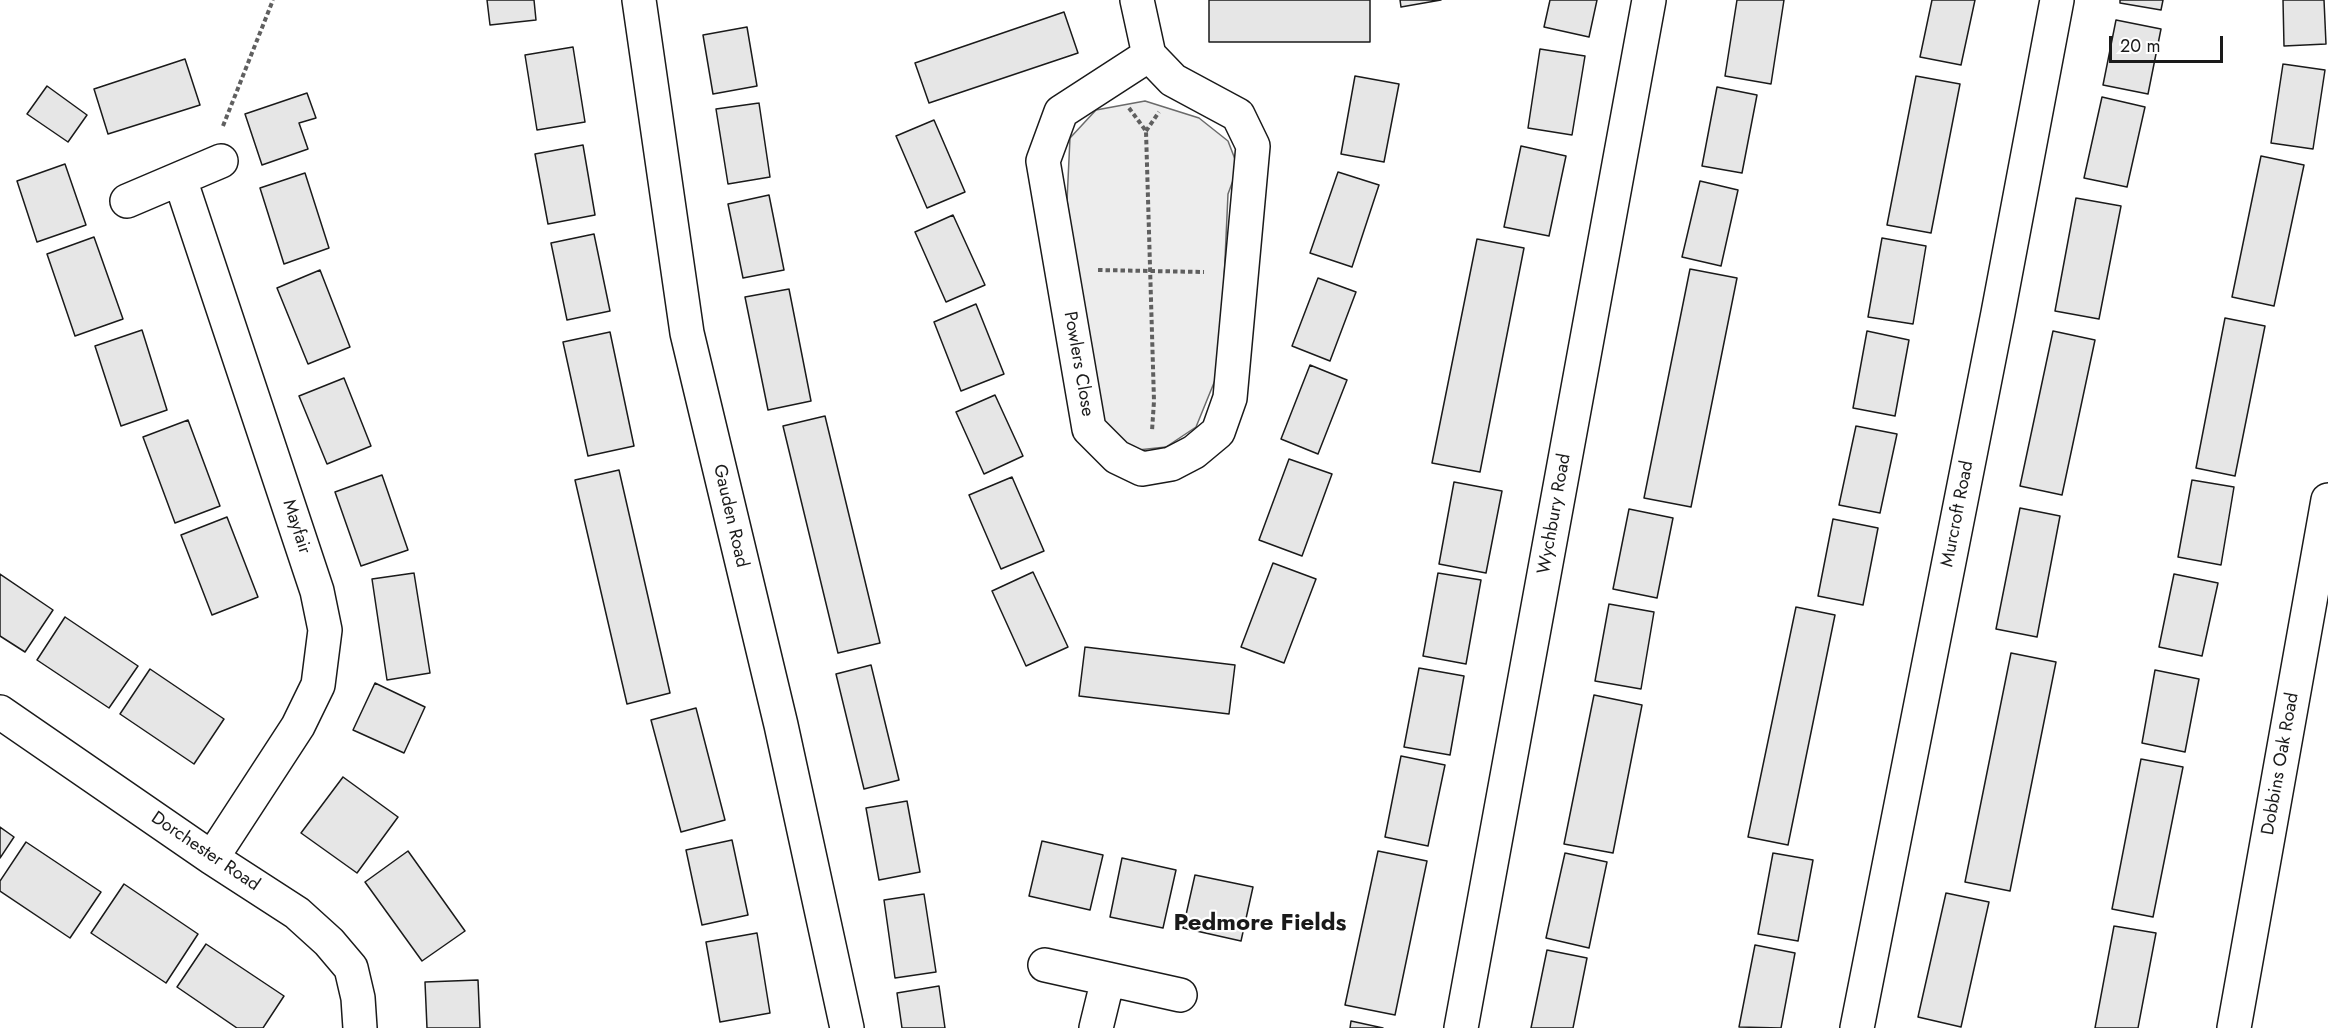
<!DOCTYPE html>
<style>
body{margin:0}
#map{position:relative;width:2328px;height:1028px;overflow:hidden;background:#fff;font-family:Jost,sans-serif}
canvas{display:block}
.scale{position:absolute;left:2109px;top:36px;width:114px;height:27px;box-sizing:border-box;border:3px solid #1a1a1a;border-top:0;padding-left:8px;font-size:18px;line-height:21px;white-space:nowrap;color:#1a1a1a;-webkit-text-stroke:4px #fff;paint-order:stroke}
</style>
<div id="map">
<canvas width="2328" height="1028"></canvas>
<div class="scale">20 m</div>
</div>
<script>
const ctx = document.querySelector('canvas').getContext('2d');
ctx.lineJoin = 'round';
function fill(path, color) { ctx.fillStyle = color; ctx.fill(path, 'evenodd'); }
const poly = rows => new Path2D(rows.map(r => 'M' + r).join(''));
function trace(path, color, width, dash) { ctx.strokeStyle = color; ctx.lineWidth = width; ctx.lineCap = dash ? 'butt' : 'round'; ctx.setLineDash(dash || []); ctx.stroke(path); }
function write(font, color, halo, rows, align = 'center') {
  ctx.font = font + ' Jost,sans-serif'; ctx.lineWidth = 4.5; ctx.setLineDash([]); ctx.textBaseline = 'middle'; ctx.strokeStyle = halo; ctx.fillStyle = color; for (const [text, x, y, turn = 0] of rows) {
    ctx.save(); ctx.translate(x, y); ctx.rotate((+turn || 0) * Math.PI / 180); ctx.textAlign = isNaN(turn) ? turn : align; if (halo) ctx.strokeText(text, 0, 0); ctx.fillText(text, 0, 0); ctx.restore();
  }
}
const built = poly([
 [1145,101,1199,118,1228,141,1238,167,1228,194,1220,368,1196,427,1166,447,1138,450,1117,441,1100,415,1067,201,1070,138,1096,110,1145,101]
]);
fill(built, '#ededed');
trace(built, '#6a6a6a', 1.5);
const building = poly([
 [487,0,534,0,536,20,490,25,487,0],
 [1209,0,1370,0,1370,42,1209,42,1209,0],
 [1400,0,1441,0,1401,7,1400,0],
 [1550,0,1597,0,1589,37,1544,27,1550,0],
 [1737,0,1784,0,1771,84,1725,76,1737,0],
 [1932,0,1975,0,1961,65,1920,57,1932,0],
 [2120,0,2163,0,2161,10,2120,3,2120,0],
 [2283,0,2324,0,2326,44,2284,46,2283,0],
 [1064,12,1078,53,929,103,915,63,1064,12],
 [2116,20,2161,29,2148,94,2103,85,2116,20],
 [747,27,757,86,713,94,703,35,747,27],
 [573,47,585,122,537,130,525,55,573,47],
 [1540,49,1585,56,1572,135,1528,128,1540,49],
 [185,59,200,105,108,134,94,89,185,59],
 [2283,64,2325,70,2313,149,2271,143,2283,64],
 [1355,76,1399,84,1384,162,1341,154,1355,76],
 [1916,76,1960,84,1931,233,1887,225,1916,76],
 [47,86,87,115,68,142,27,114,47,86],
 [1717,87,1757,95,1742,173,1702,166,1717,87],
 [307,93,316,118,299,123,308,149,262,165,245,114,307,93],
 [2102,97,2145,107,2127,187,2084,178,2102,97],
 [759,103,770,177,728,184,716,109,759,103],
 [934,120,965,192,927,208,896,136,934,120],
 [583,145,595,215,548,224,535,154,583,145],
 [1521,146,1566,156,1549,236,1504,227,1521,146],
 [2261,156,2304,165,2274,306,2232,297,2261,156],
 [65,164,86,225,37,242,17,181,65,164],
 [1338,172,1379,185,1352,267,1310,253,1338,172],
 [305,173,329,248,284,264,260,188,305,173],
 [1700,181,1738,190,1721,266,1682,257,1700,181],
 [769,195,784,270,743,278,728,204,769,195],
 [2076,198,2121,206,2099,319,2055,311,2076,198],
 [953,215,985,285,946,302,915,232,953,215],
 [594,234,610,311,567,320,551,243,594,234],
 [94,237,123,319,75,336,47,254,94,237],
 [1882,238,1926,246,1913,324,1868,317,1882,238],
 [1477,239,1524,248,1480,472,1432,463,1477,239],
 [1690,269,1737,278,1691,507,1644,498,1690,269],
 [320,270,350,347,308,364,277,288,320,270],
 [1318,278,1356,292,1330,361,1292,346,1318,278],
 [789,289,811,401,768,410,745,297,789,289],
 [976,304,1004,374,961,391,934,322,976,304],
 [2225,318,2265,326,2235,476,2196,468,2225,318],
 [142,330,167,410,121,426,95,346,142,330],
 [1867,331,1909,340,1895,416,1853,408,1867,331],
 [2053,331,2095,340,2062,495,2020,486,2053,331],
 [610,332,634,446,588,456,563,342,610,332],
 [1310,365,1347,380,1318,454,1281,439,1310,365],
 [344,378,371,446,327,464,299,396,344,378],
 [995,395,1023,456,984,474,956,412,995,395],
 [825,416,880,643,838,653,783,426,825,416],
 [188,420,220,506,175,523,143,437,188,420],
 [1856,426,1897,434,1880,513,1839,505,1856,426],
 [1289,459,1332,474,1302,556,1259,540,1289,459],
 [619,470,670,693,627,704,575,480,619,470],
 [382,475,408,550,361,566,335,492,382,475],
 [1012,477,1044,551,1001,569,969,495,1012,477],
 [2192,480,2234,487,2221,565,2178,557,2192,480],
 [1454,482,1502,491,1486,573,1439,564,1454,482],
 [2020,508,2060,516,2037,637,1996,629,2020,508],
 [1629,509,1673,518,1657,598,1613,589,1629,509],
 [227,517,258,597,212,615,181,535,227,517],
 [1833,519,1878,528,1863,605,1818,596,1833,519],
 [1273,563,1316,579,1284,663,1241,647,1273,563],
 [1033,572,1068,647,1026,666,992,591,1033,572],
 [414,573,430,673,387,680,372,579,414,573],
 [1438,573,1481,580,1466,664,1423,656,1438,573],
 [0,574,53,610,25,652,0,636,0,574],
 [2174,574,2218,583,2202,656,2159,647,2174,574],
 [1609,604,1654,612,1641,689,1595,681,1609,604],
 [1796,607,1835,615,1788,845,1748,837,1796,607],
 [65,617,138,666,109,708,37,660,65,617],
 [1085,647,1235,665,1229,714,1079,696,1085,647],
 [2011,653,2056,662,2010,891,1965,882,2011,653],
 [871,665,899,780,864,789,836,674,871,665],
 [1419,668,1464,676,1450,755,1404,747,1419,668],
 [150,669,224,719,194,764,120,714,150,669],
 [2155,670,2199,679,2185,752,2142,743,2155,670],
 [375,683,425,707,404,753,353,730,375,683],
 [1594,695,1642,705,1613,853,1564,844,1594,695],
 [696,708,725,820,681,832,651,720,696,708],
 [1401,756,1445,765,1428,846,1385,837,1401,756],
 [2141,759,2183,767,2153,917,2112,909,2141,759],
 [343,777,398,817,357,873,301,833,343,777],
 [907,801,920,872,879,880,866,808,907,801],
 [0,827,14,837,0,858,0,827],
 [732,840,748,915,702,925,686,850,732,840],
 [1042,841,1103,855,1090,910,1029,896,1042,841],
 [26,842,101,892,70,938,0,891,0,881,26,842],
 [408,851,465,931,422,961,365,882,408,851],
 [1378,851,1427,861,1395,1015,1345,1005,1378,851],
 [1565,853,1607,862,1589,948,1546,938,1565,853],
 [1773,853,1813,860,1798,941,1758,934,1773,853],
 [1122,858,1176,870,1163,928,1110,917,1122,858],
 [1195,875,1253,887,1241,941,1183,928,1195,875],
 [124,884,198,934,166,983,91,933,124,884],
 [1946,893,1989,902,1961,1027,1918,1017,1946,893],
 [924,894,936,972,895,978,884,900,924,894],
 [2114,926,2156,933,2138,1028,2095,1028,2114,926],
 [757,933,770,1013,720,1022,706,942,757,933],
 [206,944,284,996,263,1028,237,1028,177,987,206,944],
 [1755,945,1795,953,1781,1028,1739,1027,1755,945],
 [1547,950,1587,958,1573,1028,1531,1028,1547,950],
 [478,980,480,1028,427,1028,425,982,478,980],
 [939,986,945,1028,902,1028,897,993,939,986],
 [1351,1021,1383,1028,1350,1028,1351,1021]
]);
fill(building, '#e6e6e6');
trace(building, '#1a1a1a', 1.5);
const minor = poly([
 [1137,0,1149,55,1173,80,1238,115,1253,146,1230,398,1218,432,1194,452,1171,464,1142,469,1117,457,1089,429,1043,161,1061,112,1149,55],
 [180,179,317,591,325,630,318,685,298,726,212,858],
 [127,201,221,161],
 [0,712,212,858,297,913,329,942,351,968,358,998,360,1028],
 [1045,965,1180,995],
 [1096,1028,1108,979],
 [1461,1028,1649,0],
 [1857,1028,1998,313,2057,0],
 [2234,1028,2328,500]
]);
const tertiary = poly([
 [639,0,687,333,781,725,847,1028]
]);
trace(minor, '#1a1a1a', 36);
trace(tertiary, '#1a1a1a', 36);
trace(poly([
 [1129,108,1146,131,1154,401,1152,431],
 [223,126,273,0],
 [1146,131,1159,112],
 [1098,270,1204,272]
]), '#5f5f5f', 4, [4.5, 3]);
trace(minor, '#fff', 33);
trace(tertiary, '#fff', 33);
write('18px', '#1a1a1a', '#fff', [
 ["Powlers Close",1078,364,80],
 ["Wychbury Road",1555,514,-80],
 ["Murcroft Road",1958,514,-79],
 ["Gauden Road",730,516,77],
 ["Mayfair",296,527,72],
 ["Dobbins Oak Road",2281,764,-80],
 ["Dorchester Road",205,852,34]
]);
write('bold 24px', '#1a1a1a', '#fff', [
 ["Pedmore Fields",1260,924]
]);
</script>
